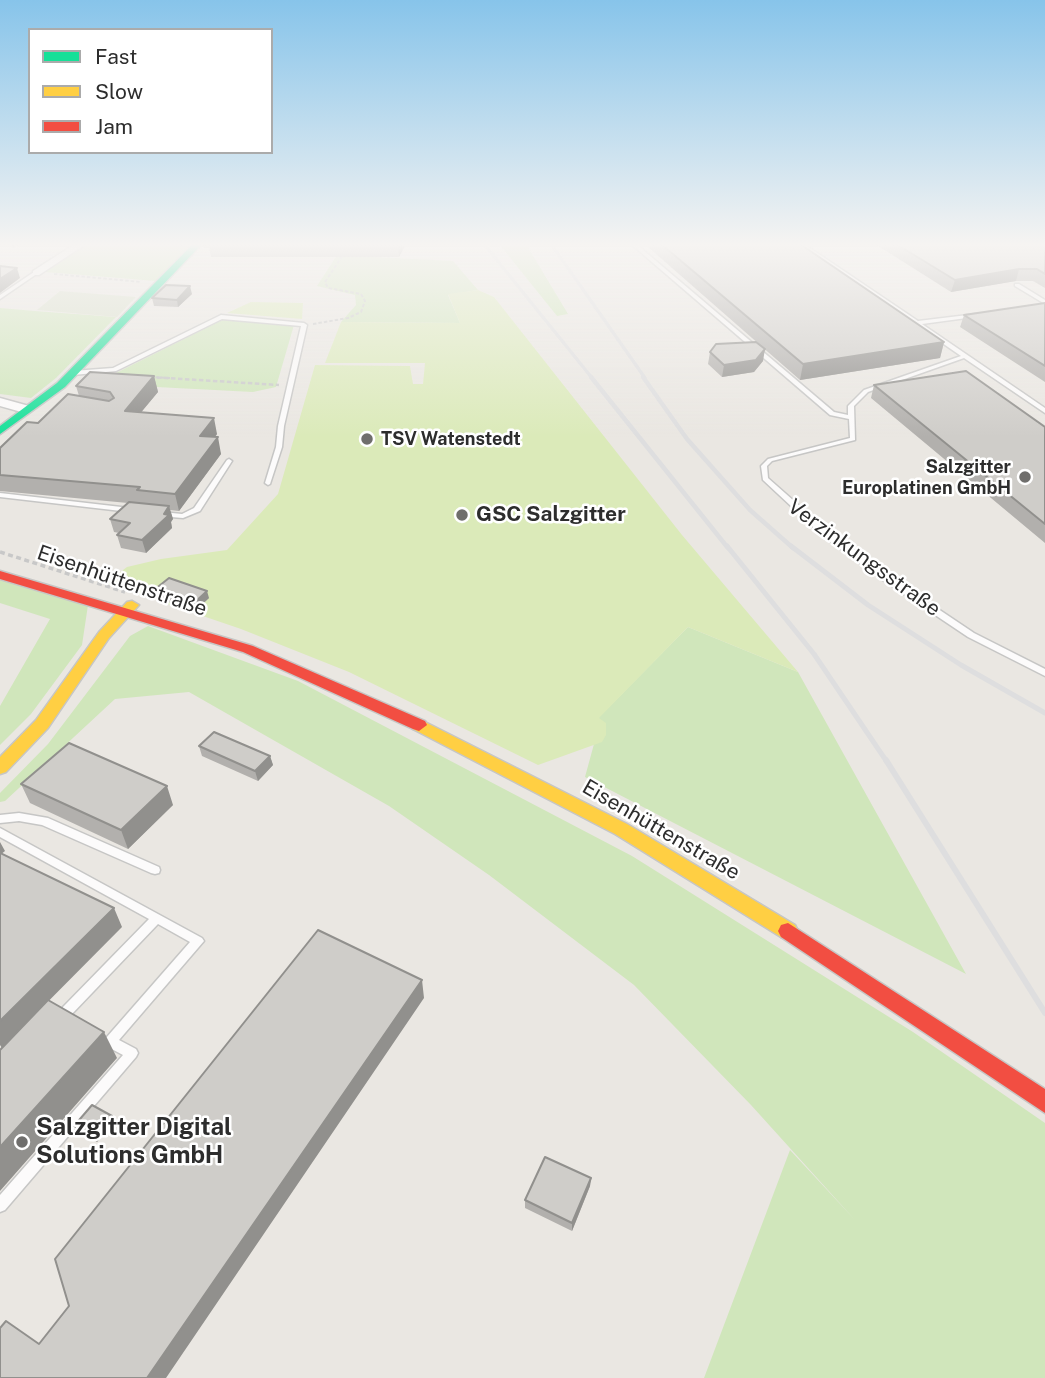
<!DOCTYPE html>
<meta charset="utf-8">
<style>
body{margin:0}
#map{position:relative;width:1045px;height:1378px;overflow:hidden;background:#eae7e2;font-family:"Public Sans",sans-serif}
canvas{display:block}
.legend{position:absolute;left:28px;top:28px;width:245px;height:126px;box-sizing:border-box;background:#fff;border:2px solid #ababab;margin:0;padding:9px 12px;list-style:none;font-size:21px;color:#2d2d2d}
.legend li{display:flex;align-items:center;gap:14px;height:35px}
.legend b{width:35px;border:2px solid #ababab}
</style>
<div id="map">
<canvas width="1045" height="1378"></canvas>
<ul class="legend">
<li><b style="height:9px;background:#16e098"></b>Fast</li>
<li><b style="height:9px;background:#ffcf43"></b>Slow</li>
<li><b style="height:9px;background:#f24e42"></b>Jam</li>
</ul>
</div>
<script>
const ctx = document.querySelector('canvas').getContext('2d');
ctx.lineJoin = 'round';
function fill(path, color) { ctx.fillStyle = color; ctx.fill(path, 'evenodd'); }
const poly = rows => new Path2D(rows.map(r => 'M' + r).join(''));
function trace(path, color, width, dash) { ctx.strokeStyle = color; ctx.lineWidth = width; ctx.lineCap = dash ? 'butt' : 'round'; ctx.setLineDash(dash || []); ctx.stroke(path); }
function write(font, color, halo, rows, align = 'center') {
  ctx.font = font + ' "Public Sans",sans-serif'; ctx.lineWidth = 5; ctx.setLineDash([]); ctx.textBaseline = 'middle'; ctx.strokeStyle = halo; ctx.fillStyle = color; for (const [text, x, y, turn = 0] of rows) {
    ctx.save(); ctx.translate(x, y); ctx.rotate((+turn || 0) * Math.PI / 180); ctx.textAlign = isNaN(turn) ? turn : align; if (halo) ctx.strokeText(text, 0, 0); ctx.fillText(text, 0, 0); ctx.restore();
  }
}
fill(poly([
 [86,244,192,244,155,281,45,272],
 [499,244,526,244,568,314,557,316],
 [337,255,453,261,478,290,448,295,460,323,341,322,356,305,355,295,317,286],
 [0,308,35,311,116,317,56,378,31,398,0,394],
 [224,319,294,325,276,387,253,392,79,383,110,376],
 [0,579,88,605,82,645,31,714,0,745,0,706,50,619,0,603],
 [148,626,298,681,632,856,913,1032,1045,1123,1045,1378,704,1378,790,1150,855,1220,751,1105,634,985,489,875,389,806,189,692,115,699,5,801,0,802,0,793,48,744,130,636],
 [688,627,798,672,966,974,585,777,594,744,602,741,598,718]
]), '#d0e6bb');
fill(poly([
 [60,291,136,297,117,317,37,310]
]), '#d8dfca');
fill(poly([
 [478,290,494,297,682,535,798,672,688,627,599,718,606,723,606,735,602,742,538,765,349,672,241,629,106,583,127,567,161,559,227,550,278,494,315,365,410,366,413,384,423,384,425,363,325,363,341,322,460,323,448,294],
 [251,302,303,303,302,319,227,313]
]), '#dbeab9');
const lane = poly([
 [631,244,636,244,834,412,848,415,848,406,864,390,961,356,799,244,804,244,918,321,976,314,977,315,974,317,922,324,1045,408,1045,413,964,358,868,392,854,406,855,440,772,461,767,466,768,478,828,531,886,574,974,633,1045,669,1045,676,968,637,880,578,822,535,763,480,761,466,768,459,850,438,849,419,830,415,631,244],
 [34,272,38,273,0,299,0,295,34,272],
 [1015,284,1019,284,1045,300,1045,304,1015,286,1015,284],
 [221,315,304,323,307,325,284,426,282,447,270,484,268,485,265,483,276,447,278,426,301,326,222,319,116,371,73,375,70,373,73,371,113,368,221,315],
 [229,459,232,461,200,511,183,518,159,516,158,514,162,512,182,514,194,508,227,460,229,459],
 [0,493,130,508,134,510,130,512,0,497,0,493],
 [19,813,48,818,159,867,160,870,159,873,155,874,151,873,42,825,19,821,0,823,0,815,19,813],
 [0,828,202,938,204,941,119,1040,136,1049,138,1053,136,1057,5,1210,0,1212,0,1195,123,1055,106,1046,104,1042,106,1038,190,942,158,924,71,1015,67,1016,63,1015,61,1011,63,1007,149,919,0,837,0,828]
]);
const street = poly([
 [75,244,86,244,39,275,33,275,33,271,75,244],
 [0,398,29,406,31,409,25,413,0,406,0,398]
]);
const fast = poly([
 [193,244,202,244,65,387,0,434,0,426,57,383,193,244]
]);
const slow = poly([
 [132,601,139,605,109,638,48,728,6,772,0,774,0,757,36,720,99,632,127,602,132,601],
 [419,719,627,824,795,925,798,931,795,937,788,939,781,937,615,834,413,729,411,725,413,721,419,719]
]);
const jam = poly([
 [0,571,253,646,425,721,427,725,419,731,413,729,243,652,0,579,0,571],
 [788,923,1045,1089,1045,1113,781,937,778,931,781,925,788,923]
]);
trace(lane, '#c6c6c5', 3);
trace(street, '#c6c6c5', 3);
trace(fast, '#c6c6c5', 3);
trace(slow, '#c6c6c5', 3);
trace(jam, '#c6c6c5', 3);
trace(poly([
 [54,274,141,282],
 [313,324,348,318,361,312,365,301,361,294,328,288,325,282,343,255],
 [150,377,171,378]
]), '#c8c8c8', 2, [3.5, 2]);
trace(poly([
 [150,377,279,385]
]), '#c8c8c8', 2.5, [4.5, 2.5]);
trace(poly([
 [0,552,125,592]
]), '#c8c8c8', 3.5, [5, 3.5]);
fill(lane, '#fcfbfb');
fill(street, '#fcfbfb');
fill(fast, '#16e098');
fill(slow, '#ffcf43');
fill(jam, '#f24e42');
trace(poly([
 [484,244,592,378],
 [551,244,645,378]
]), '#dededf', 3.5);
trace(poly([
 [591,377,728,548],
 [643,377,687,439,750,510,793,548]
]), '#dededf', 4.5);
trace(poly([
 [727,546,814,654,887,762],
 [791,546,868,605,961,665,1045,713]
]), '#dededf', 5);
trace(poly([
 [886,760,1045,1013]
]), '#dededf', 6);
fill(poly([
 [164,244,188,244,185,247,164,245],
 [203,244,406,244,399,257,211,257,209,248,204,248],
 [648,244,800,244,944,342,940,358,800,380,648,247],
 [875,244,1045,244,1045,288,1033,281,1016,281,951,292],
 [192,294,178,307,154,306,152,298],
 [1045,303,1045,382,960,327,964,315],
 [710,352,763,361,754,372,722,377,708,364],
 [154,376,158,392,141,412,217,434,215,437,221,454,179,511,170,510,173,519,171,522,172,528,146,553,121,548,117,535,119,533,114,532,110,519,128,503,0,491,0,448,79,396,76,386],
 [874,385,1045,427,1045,543,871,398],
 [154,590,209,598,195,611,156,598],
 [199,746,270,756,273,765,258,781,202,756],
 [21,784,173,805,128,849,30,803],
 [112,1116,114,1121,97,1142,77,1130,74,1126],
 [591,1178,590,1186,572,1231,525,1208,525,1200]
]), '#b2b0ad');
fill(poly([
 [12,244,21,244,13,248],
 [399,244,406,244,399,257,398,245],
 [17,268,20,278,0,293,0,279],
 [1019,269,1016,281,951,292,955,280],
 [190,286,192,294,178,307,177,300],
 [944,342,940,358,800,380,803,364],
 [765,349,763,361,754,372,722,377,724,365],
 [154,376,158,392,129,427,125,411],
 [214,418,217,434,203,452,200,436],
 [218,437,221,454,179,511,175,494],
 [169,506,173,519,171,522,172,528,146,553,142,540],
 [207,591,209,598,195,611,193,604],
 [270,756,273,765,258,781,255,771],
 [167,786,173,805,128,849,121,830],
 [0,842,5,851,0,855],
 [114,908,122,927,2,1048,0,1045,0,1021],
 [422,980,424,998,166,1378,147,1378],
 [104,1032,117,1058,0,1191,0,1147],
 [112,1116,114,1121,97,1142,94,1138],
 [591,1178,590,1186,572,1231,572,1223]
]), '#91908d');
const building = poly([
 [209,244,399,244,398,245,209,245,209,244],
 [661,244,800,244,944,342,803,364,661,244],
 [896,244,1045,244,1045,274,1037,269,1019,269,955,280,896,244],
 [0,266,17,268,0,279,0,266],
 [166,285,190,286,177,300,152,298,166,285],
 [1045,303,1045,366,964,315,1045,303],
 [756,342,765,349,756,360,724,365,710,352,716,344,756,342],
 [966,371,1045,427,1045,524,874,385,966,371],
 [90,372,154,376,125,411,214,418,200,436,218,437,175,494,137,490,140,487,0,475,0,448,27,422,38,423,68,394,109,401,114,398,110,392,76,386,90,372],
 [129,502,169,506,164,514,169,515,142,540,117,535,130,523,110,519,129,502],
 [169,578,207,591,193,604,154,590,169,578],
 [214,732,270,756,255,771,199,746,214,732],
 [69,743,167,786,121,830,21,784,69,743],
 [0,853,114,908,0,1021,0,853],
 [318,930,422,980,147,1378,0,1378,0,1328,6,1321,39,1344,69,1306,55,1259,318,930],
 [48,1000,104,1032,0,1147,0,1050,48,1000],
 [92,1105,112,1116,94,1138,74,1126,92,1105],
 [545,1157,591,1178,572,1223,525,1200,545,1157]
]);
fill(building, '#cfcdc9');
trace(building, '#91908d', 2);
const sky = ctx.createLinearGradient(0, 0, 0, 437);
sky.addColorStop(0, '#87c4ea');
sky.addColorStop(0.56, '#f6f4f2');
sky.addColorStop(1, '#f6f4f200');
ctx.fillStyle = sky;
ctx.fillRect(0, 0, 1045, 437);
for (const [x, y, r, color] of [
 [367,439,7,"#6f6e6c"],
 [1025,477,7,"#6f6e6c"],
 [462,515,7,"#6f6e6c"],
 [22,1142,7,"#6f6e6c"]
]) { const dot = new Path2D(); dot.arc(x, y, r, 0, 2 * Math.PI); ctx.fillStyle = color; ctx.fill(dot); trace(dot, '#fff', 2.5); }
write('bold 18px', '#2d2d2d', '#fff', [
 ["TSV Watenstedt",381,439],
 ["Salzgitter",1011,467,"right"],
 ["Europlatinen GmbH",1011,488,"right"]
], 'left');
write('bold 21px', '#2d2d2d', '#fff', [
 ["GSC Salzgitter",476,515]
], 'left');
write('21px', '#2d2d2d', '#fff', [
 ["Verzinkungsstraße",864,558,36],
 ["Eisenhüttenstraße",122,581,19],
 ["Eisenhüttenstraße",661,830,30]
]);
write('bold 24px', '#2d2d2d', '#fff', [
 ["Salzgitter Digital",36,1128],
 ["Solutions GmbH",36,1156]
], 'left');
</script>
